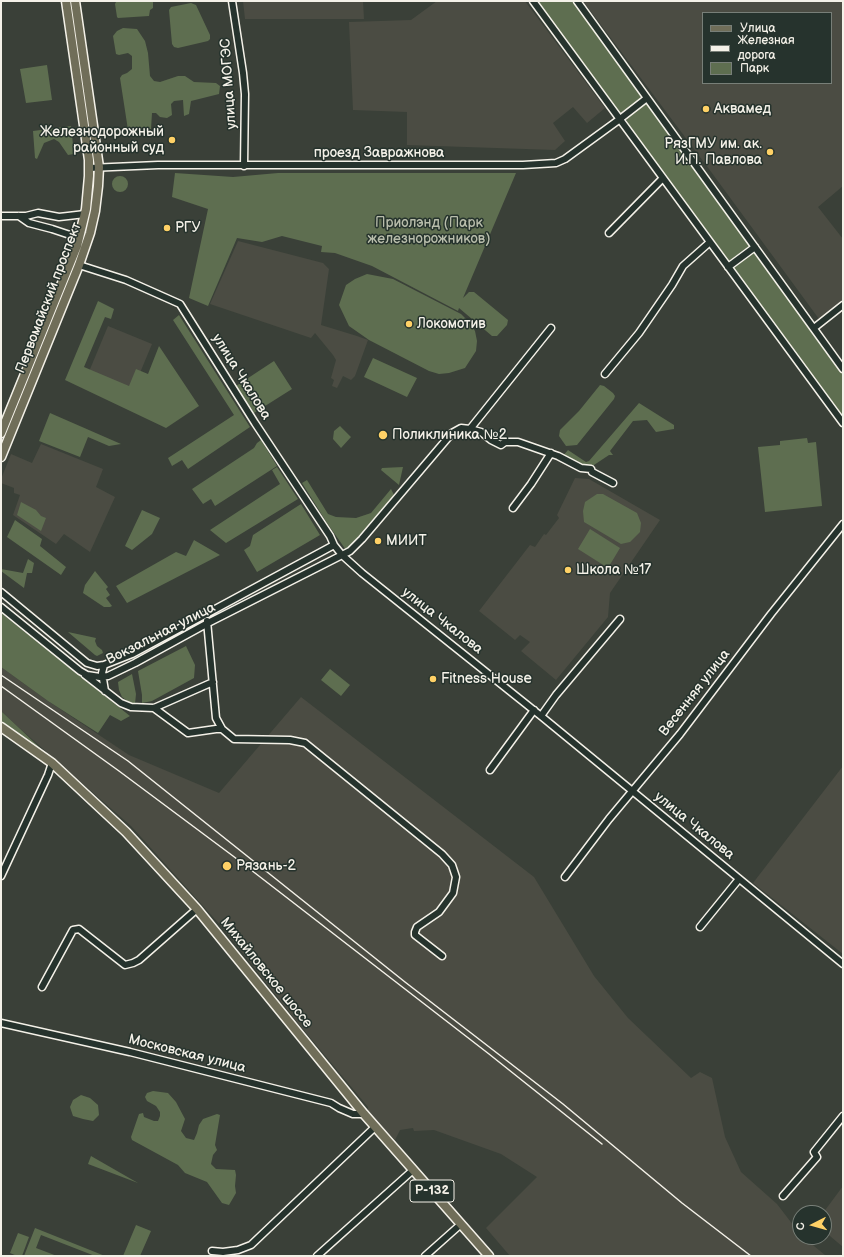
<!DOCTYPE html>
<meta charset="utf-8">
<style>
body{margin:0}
#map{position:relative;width:844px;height:1257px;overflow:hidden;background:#3a4038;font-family:"Balsamiq Sans",sans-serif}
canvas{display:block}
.frame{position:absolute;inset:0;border:2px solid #f4f1e8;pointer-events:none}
.legend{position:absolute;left:702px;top:12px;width:130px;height:72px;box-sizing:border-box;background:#26332d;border:1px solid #787f78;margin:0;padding:5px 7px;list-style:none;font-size:12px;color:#f4f1e8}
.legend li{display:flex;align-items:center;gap:8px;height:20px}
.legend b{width:20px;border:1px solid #787f78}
.north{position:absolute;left:792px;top:1205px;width:40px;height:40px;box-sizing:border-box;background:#26332d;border:1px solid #787f78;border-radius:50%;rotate:264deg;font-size:11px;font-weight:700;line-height:16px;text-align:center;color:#f4f1e8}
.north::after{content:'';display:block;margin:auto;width:14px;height:18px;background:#ffd166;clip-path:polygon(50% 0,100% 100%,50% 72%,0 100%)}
</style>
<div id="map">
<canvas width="844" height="1257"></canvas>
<div class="frame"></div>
<ul class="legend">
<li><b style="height:5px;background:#706e59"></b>Улица</li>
<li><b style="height:5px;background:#f4f1e8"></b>Железная дорога</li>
<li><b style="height:11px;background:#5e6e50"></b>Парк</li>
</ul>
<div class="north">С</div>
</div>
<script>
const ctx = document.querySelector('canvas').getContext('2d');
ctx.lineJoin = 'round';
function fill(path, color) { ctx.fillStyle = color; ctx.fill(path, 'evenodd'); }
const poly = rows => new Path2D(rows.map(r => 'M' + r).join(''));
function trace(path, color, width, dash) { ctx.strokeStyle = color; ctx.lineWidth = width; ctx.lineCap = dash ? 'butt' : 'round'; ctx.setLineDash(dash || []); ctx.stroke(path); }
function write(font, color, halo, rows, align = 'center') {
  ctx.font = font + ' "Balsamiq Sans",sans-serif'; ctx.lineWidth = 3; ctx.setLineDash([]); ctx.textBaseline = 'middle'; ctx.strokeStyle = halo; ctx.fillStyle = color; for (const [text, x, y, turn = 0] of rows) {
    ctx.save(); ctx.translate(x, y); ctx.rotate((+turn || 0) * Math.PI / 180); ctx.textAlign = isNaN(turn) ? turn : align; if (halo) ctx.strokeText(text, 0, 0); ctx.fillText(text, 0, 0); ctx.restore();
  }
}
fill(poly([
 [243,1,363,1,364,19,245,19],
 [437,1,525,1,605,108,587,123,573,107,553,123,565,141,555,150,407,145,407,112,353,110,349,22,411,20],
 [583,1,843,1,843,186,818,207,843,239,843,301,819,319,709,169],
 [703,13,831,13,831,83,703,83],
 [238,241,323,263,329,269,321,325,357,336,368,340,355,376,351,380,343,376,337,388,332,386,334,380,331,378,336,360,333,355,315,333,311,338,210,304],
 [108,326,152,344,127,404,83,386],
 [41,444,103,469,96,487,115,497,90,552,64,534,56,544,13,515,20,495,14,493,14,488,1,483,1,479,11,454,32,463],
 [575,478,589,479,660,520,610,593,608,617,556,680,521,651,530,642,520,635,515,640,479,611,530,545,535,547,544,534,546,535,559,518,557,515],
 [1,667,48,701,129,755,219,793,301,697,534,877,594,976,628,1018,691,1078,700,1072,712,1078,725,1137,741,1172,777,1204,800,1234,800,1237,803,1237,825,1255,824,1256,510,1256,486,1228,537,1177,501,1154,434,1130,414,1131,413,1128,400,1130,395,1140,367,1111,368,1107,297,1022,222,927,131,826,17,726,1,711],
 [843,766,843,954,753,883],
 [843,1186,843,1247,824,1231,824,1213,823,1213]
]), '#4b4c43');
fill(poly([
 [121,1,153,1,153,8,150,10,149,16,118,18,117,17,115,4,116,2],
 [536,1,574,1,641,93,641,97,639,100,624,112,620,113,617,111],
 [191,3,196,5,210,35,210,39,208,41,178,48,174,47,172,44,169,10,171,7],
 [123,28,137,29,145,41,148,53,150,76,154,81,160,82,178,76,185,76,194,82,216,83,220,86,219,94,191,101,189,114,184,116,183,100,174,101,171,104,172,115,167,118,160,117,156,113,152,113,151,129,131,131,128,130,120,78,122,75,127,73,132,69,132,56,128,53,119,55,116,54,113,36,117,31],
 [47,65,52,100,26,103,20,69],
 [646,104,652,109,752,247,734,260,730,261,726,259,628,125,627,121,627,118,642,106],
 [71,126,74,154,68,155,59,142,54,139,44,143,37,159,35,158,33,131],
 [175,173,233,177,278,173,516,173,463,298,469,292,474,292,508,320,507,325,497,336,492,336,459,308,458,311,372,266,335,253,321,252,322,246,282,236,262,242,237,238,208,306,189,298,208,209,172,197],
 '112 184a8 8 0 1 1 16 0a8 8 0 1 1-16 0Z',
 [754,252,757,253,843,373,843,417,736,271,734,268,735,264],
 [367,274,393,279,461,314,469,322,475,331,477,341,476,351,465,368,449,373,439,374,429,371,369,340,349,326,339,305,346,285,355,279],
 [98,301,114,309,111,319,105,317,84,367,129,386,136,369,148,374,159,346,199,406,166,428,65,380],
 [179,315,250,427,188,469,182,460,172,466,168,458,234,415,173,320],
 [373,358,417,378,407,397,364,377],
 [274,361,292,389,254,413,236,386],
 [600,385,604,386,613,393,615,396,614,399,577,445,566,446,559,436,560,430,579,411],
 [639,403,674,425,674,429,656,432,647,420,633,421,610,451,613,455,609,455,591,467,588,468,562,457,568,450,586,462,589,461],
 [50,413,121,444,109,446,88,437,80,457,39,441],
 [340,426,351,437,341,448,333,439,334,431],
 [807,438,808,443,816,442,822,506,765,512,758,447,780,445,780,441],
 [261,440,277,466,215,506,211,499,203,504,192,489,254,448,257,443],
 [277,467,298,499,226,543,210,530,280,484,272,470],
 [403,467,399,485,381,470,382,468],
 [307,480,328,514,336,517,356,518,371,513,391,489,395,497,353,547,346,550,327,523,302,483],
 [597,494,603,494,637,513,641,523,640,532,630,542,621,544,584,522,583,511,585,502],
 [21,502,36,510,41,516,46,518,41,531,17,515],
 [301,504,320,535,257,572,244,550,250,546,253,535],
 [142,510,160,518,152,534,132,550,125,546],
 [15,520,42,539,40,546,66,567,61,575,7,537],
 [590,529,620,548,608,568,578,549],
 [194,540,220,555,127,603,116,586,176,552,186,556],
 [28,559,34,563,32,573,27,573,24,588,1,571,1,569,23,573],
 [95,571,108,587,106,589,110,595,106,598,112,606,110,607,104,607,83,593,85,585],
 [1,613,130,716,121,721,110,715,98,733,48,701,1,667],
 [68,632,96,638,95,641,97,646,102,650,103,653,97,656,95,655],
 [186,646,195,665,194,678,152,701,142,703,142,695,138,671],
 [330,669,350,685,341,696,321,680],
 [132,674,136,694,135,704,129,702,122,697,119,690,118,682],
 [1,711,17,726,56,763,1,721],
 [153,1091,168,1093,176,1102,185,1119,181,1131,186,1138,194,1140,197,1133,199,1125,203,1119,217,1114,220,1115,215,1145,217,1150,213,1155,211,1164,216,1169,235,1170,236,1175,235,1186,236,1193,229,1205,222,1203,207,1182,185,1173,178,1165,132,1140,131,1137,139,1114,143,1113,144,1117,154,1121,158,1121,160,1116,160,1112,156,1106,147,1101,145,1097,147,1093],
 [81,1095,90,1098,98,1105,99,1115,93,1121,83,1119,73,1116,70,1107,73,1100],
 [91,1156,138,1183,88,1164],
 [136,1225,151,1231,140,1256,123,1256],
 [35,1228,105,1256,95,1256,41,1235,36,1248,57,1256,24,1256],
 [18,1233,29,1237,22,1256,17,1256,10,1253]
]), '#5e6e50');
const minor = poly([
 [232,1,243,73,245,94,244,166],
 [533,1,843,423],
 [577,1,843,369],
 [89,168,158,165,523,165,556,163,565,159,620,119,647,98],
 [1,216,26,216,38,213,59,217,68,216,85,214],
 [19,216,29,223,52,229,79,238],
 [609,233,663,178],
 [79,265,126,280,180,304,255,423,330,536,334,545,342,555,362,573,541,716,843,964],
 [728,267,755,247],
 [814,328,843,305],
 [605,374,639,333,672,285,683,266,710,242],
 [470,429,481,432,491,440,501,445,505,442,518,442,558,456,581,468,591,469,592,472,613,483],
 [513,508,531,484,551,453],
 [1,592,87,663,97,666,104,665,132,654,334,545],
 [1,607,80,671,87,675,100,677,108,676,135,663,208,623,350,551,362,539,452,433,461,428,470,429,551,328],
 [104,665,102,673,105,691],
 [85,675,121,703,131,707,154,708,213,682],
 [154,708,188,733,216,729,222,729,216,718,207,621],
 [541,716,556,695,620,619],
 [222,729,234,739,290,740,305,743,442,854,452,865,456,877,453,893,439,912,417,927,415,932,415,935,442,956],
 [490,770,534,710],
 [1,876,48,775,52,763],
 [565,877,609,819,680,734,771,614,843,524],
 [700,927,739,879],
 [42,987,73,930,79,929,125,965,133,963,139,960,197,909],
 [1,1023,130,1052,331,1103,339,1108,353,1114,364,1114],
 [783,1196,817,1157,814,1152,843,1116],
 [212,1251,223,1252,238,1250,251,1245,375,1127],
 [317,1256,413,1170],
 [425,1256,461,1224]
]);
const major = poly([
 [1,433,77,246,86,209,89,176,89,160,66,1],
 [1,457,79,265,90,233,95,211,98,186,99,167,75,1],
 [1,727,52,763,126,832,197,909,364,1114,489,1256]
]);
trace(minor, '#f4f1e8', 9);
trace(major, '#f4f1e8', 11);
trace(minor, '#26332d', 6);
trace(major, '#706e59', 8);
trace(poly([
 [1,675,128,761,405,982,563,1104,682,1203,751,1256],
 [1,686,119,771,233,856,489,1054,602,1144]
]), '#f4f1e8', 1.5);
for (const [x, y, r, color] of [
 [706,109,4,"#ffd166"],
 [172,140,4,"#ffd166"],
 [770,152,4,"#ffd166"],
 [167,228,4,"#ffd166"],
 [409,324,4,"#ffd166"],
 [383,435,5,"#ffd166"],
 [378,541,4,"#ffd166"],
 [568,570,4,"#ffd166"],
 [433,679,4,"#ffd166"],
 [227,866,5,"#ffd166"]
]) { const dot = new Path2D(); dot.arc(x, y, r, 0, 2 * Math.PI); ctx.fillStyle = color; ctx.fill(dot); trace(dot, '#26332d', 1.5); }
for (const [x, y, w] of [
 [432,1191,44]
]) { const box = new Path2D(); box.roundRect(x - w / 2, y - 11, w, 22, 3); ctx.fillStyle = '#26332d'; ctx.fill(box); trace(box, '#f4f1e8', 1); }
write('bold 13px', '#f4f1e8', null, [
 ["Р-132",432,1191]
]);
write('14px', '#f4f1e8', '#26332d', [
 ["улица МОГЭС",229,84,-94],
 ["проезд Завражнова",379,153],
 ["Первомайский проспект",49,298,-69],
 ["улица Чкалова",241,377,58],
 ["улица Чкалова",442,621,38],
 ["Вокзальная улица",161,634,-27],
 ["Весенняя улица",695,693,-52],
 ["улица Чкалова",694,826,39],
 ["Михайловское шоссе",266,973,51],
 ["Московская улица",187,1054,14]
]);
write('14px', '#f4f1e8', '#26332d', [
 ["Аквамед",714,109],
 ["Железнодорожный",164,132,"right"],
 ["районный суд",164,148,"right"],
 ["РязГМУ им. ак.",762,144,"right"],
 ["И.П. Павлова",762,160,"right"],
 ["РГУ",175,228],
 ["Локомотив",417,324],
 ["Поликлиника №2",392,435],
 ["МИИТ",386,541],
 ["Школа №17",576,570],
 ["Fitness House",441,679],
 ["Рязань-2",236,866]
], 'left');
write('14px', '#b8bdab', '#26332d', [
 ["Приолэнд (Парк",429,223],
 ["железнорожников)",429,239]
]);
</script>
